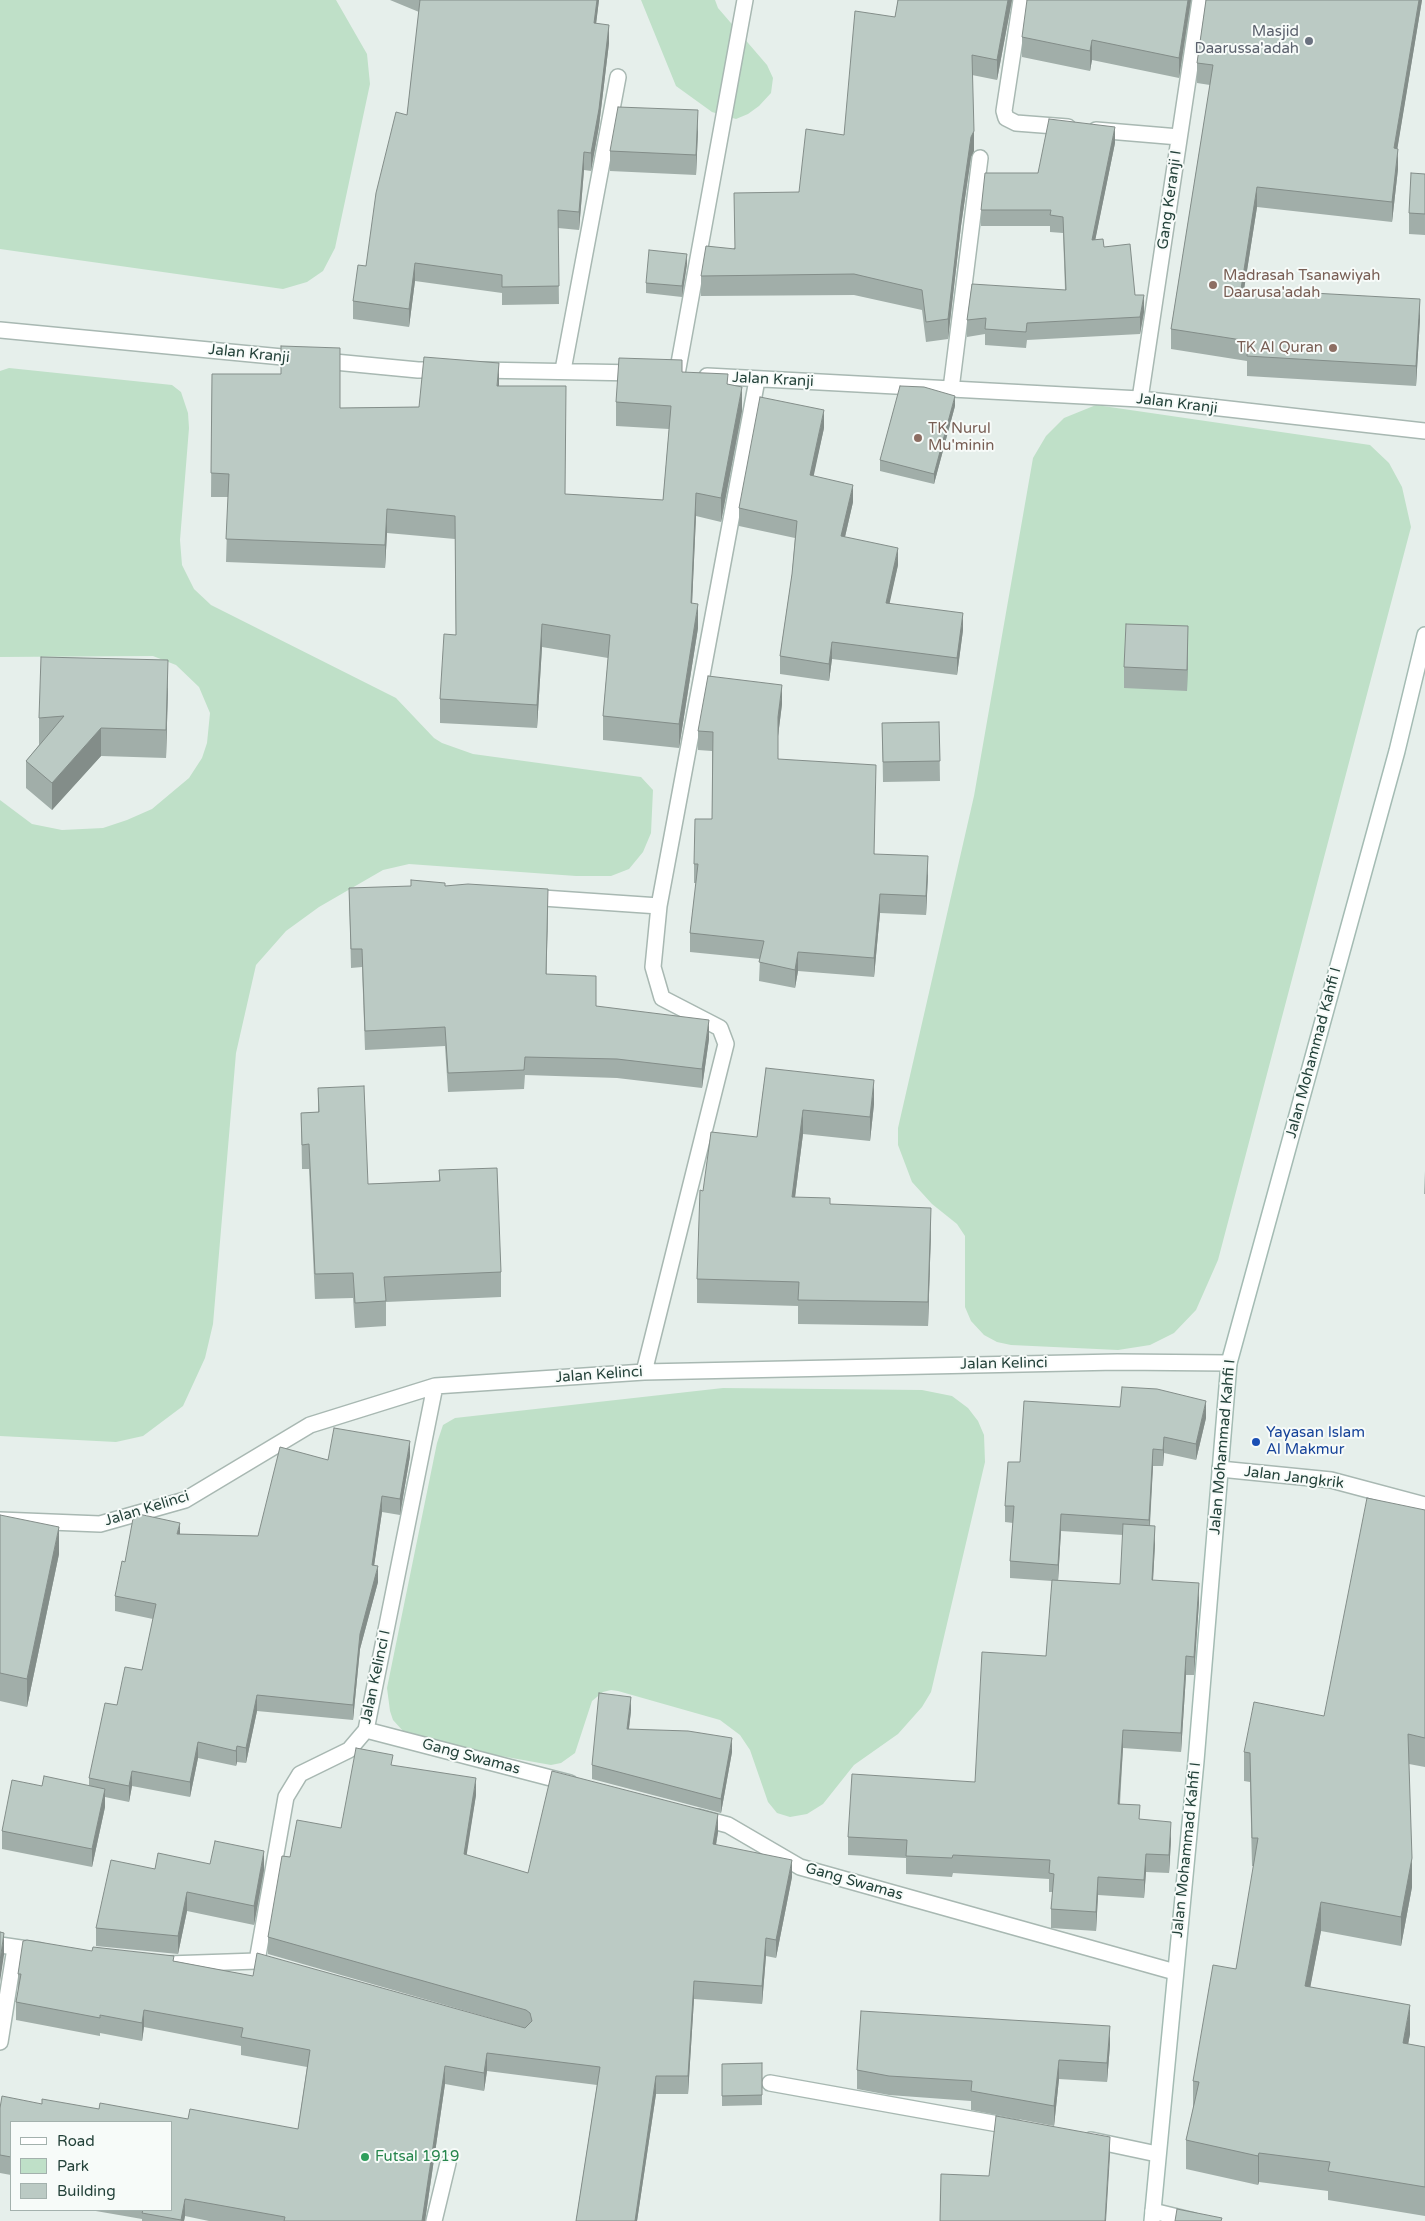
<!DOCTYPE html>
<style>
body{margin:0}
#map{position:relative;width:1425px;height:2221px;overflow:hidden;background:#e6efeb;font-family:"Varela Round",sans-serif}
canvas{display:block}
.legend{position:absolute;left:10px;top:2121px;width:162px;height:90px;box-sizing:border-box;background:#f7fbf9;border:1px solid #a3b1ad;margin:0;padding:6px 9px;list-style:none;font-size:15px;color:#24423a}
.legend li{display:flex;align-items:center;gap:10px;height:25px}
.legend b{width:25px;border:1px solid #a3b1ad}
</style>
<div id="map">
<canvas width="1425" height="2221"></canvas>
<ul class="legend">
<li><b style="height:6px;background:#fff"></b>Road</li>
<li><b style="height:14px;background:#bfe0c8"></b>Park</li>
<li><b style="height:14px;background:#bbcac4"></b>Building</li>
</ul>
</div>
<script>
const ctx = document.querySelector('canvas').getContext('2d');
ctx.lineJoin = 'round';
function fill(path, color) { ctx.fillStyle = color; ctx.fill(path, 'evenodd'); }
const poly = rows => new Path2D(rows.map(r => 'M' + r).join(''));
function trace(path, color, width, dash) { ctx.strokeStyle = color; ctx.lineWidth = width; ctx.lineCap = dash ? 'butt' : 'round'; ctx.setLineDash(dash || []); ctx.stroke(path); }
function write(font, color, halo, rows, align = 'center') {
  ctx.font = font + ' "Varela Round",sans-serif'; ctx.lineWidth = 4; ctx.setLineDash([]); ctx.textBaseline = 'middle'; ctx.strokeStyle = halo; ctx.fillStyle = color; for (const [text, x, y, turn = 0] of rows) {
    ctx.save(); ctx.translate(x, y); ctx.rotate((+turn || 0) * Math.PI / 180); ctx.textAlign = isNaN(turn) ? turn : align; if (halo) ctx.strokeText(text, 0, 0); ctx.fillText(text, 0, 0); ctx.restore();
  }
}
fill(poly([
 [0,0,336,0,367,54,370,84,335,248,323,271,307,282,283,289,0,249],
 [641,0,715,0,718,8,767,65,773,78,771,93,759,106,748,114,736,119,712,112,676,86],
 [9,368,172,385,181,392,188,413,189,428,180,540,182,565,194,589,211,605,396,698,434,738,442,743,473,754,641,777,653,790,651,833,643,852,629,869,611,876,576,876,409,864,383,870,319,907,286,931,256,965,236,1053,213,1324,205,1358,183,1406,143,1436,116,1442,0,1436,0,800,32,824,62,830,103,828,127,820,152,809,189,778,202,758,207,743,210,713,199,687,176,665,153,656,0,657,0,371],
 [1096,405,1370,445,1389,463,1402,487,1411,527,1218,1260,1196,1310,1174,1333,1150,1345,1118,1350,1011,1345,997,1342,984,1335,971,1321,965,1307,965,1236,957,1224,932,1204,912,1182,898,1145,898,1128,974,796,1033,458,1046,436,1064,418],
 [723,1388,922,1390,952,1396,968,1408,978,1421,984,1435,985,1462,931,1692,922,1707,898,1734,854,1765,823,1804,807,1814,790,1817,777,1813,768,1802,750,1750,740,1735,720,1720,618,1691,611,1690,603,1692,592,1701,575,1753,561,1763,551,1765,434,1744,412,1737,403,1731,393,1720,390,1711,387,1688,437,1443,443,1425,455,1418]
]), '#bfe0c8');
const service = poly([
 [434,2221,448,2163]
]);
const minor = poly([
 [1021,0,1004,111,1006,118,1016,123,1068,127],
 [1096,130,1179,137],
 [0,330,418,370,442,370],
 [480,370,637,373],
 [563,370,618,77],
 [677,374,745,0],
 [707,376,1140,399,1425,431],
 [951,389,980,158],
 [1140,399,1200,0],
 [528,897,659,906],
 [644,1372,726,1044,720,1028,662,998,653,967,659,906,757,380],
 [1220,1469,1331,1480,1425,1505],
 [0,1520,100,1524,185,1500,310,1425,435,1386,644,1372,1117,1362,1229,1363],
 [366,1730,570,1783],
 [698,1817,728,1825,800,1867,1175,1972],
 [0,1945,41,1951],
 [168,1964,257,1961,286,1797,300,1774,349,1750,366,1730,435,1386],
 [0,2042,15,1948],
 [770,2083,1015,2127],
 [1091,2140,1157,2154],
 [1153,2211,1194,2221]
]);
const secondary = poly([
 [1152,2221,1196,1761,1229,1363,1397,751,1425,635]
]);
trace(service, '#a8b8b2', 18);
trace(minor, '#a8b8b2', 18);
trace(secondary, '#a4bbb3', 18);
trace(service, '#fff', 15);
trace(minor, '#fff', 15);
trace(secondary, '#fff', 15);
fill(poly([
 [390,0,599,0,596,23,609,43,599,126,591,171,584,170,579,230,558,228,559,304,502,305,502,293,415,281,409,327,353,319,353,301,366,266,407,115,419,12],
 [898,0,1012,0,997,80,972,75,974,151,971,157,961,226,948,339,926,342,922,310,854,295,701,296,701,276,734,248,799,192,844,135,895,17],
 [1191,0,1179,78,1092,60,1090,71,1022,57,1022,37],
 [1206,0,1422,0,1397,149,1398,169,1392,222,1257,207,1244,289,1420,319,1416,386,1247,376,1247,361,1171,349,1171,329,1210,85,1197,83,1197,63],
 [698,131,696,175,610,171,610,151],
 [1115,143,1095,240,1104,247,1135,295,1144,312,1140,334,1027,340,1026,348,985,345,985,334,967,337,967,320,1065,290,1063,233,1050,232,1050,226,981,226,981,210,1038,173],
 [1425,174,1425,235,1409,234,1409,213],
 [687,264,682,297,646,293,646,283],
 [682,372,728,384,742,411,721,522,696,516,692,603,698,628,679,748,603,740,603,716,608,658,542,647,537,728,440,723,440,699,456,635,455,539,387,533,385,568,226,562,228,497,211,497,212,374,340,408,419,407,499,386,565,494,663,500,669,429,616,426,616,402],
 [955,406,934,484,880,471,880,460],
 [824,428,813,476,853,502,845,537,898,565,889,603,963,630,957,675,832,659,829,681,780,674,780,656,792,574,795,538,739,526,739,508],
 [1188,647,1187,691,1124,688,1124,667],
 [168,688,166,758,101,756,52,810,26,788,26,761,39,745,39,718],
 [782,704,778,736,778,759,875,854,928,875,926,915,880,913,874,977,798,971,795,988,759,981,760,959,690,952,690,933,696,883,694,883,694,864,712,819,712,751,698,750,698,731],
 [939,722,940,781,883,782,882,723],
 [445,886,548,908,546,974,596,1006,709,1039,702,1088,617,1078,525,1075,524,1089,448,1092,445,1046,365,1050,362,967,351,968,349,888],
 [766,1068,874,1104,870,1141,803,1134,795,1197,830,1204,931,1231,928,1326,798,1324,798,1306,697,1303,697,1279,703,1191,757,1137],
 [318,1088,368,1184,439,1181,439,1170,501,1272,501,1297,386,1302,386,1326,355,1328,353,1298,315,1299,309,1169,302,1169,301,1113,318,1112],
 [1425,1171,1425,1194,1424,1194],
 [1206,1418,1196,1460,1164,1453,1163,1466,1153,1466,1150,1526,1155,1544,1153,1580,1199,1602,1194,1675,1186,1675,1181,1752,1123,1748,1120,1804,1140,1820,1171,1840,1169,1873,1146,1872,1144,1898,1098,1895,1096,1931,1051,1928,1051,1909,1053,1892,1049,1892,1049,1879,953,1873,952,1877,906,1874,906,1858,848,1855,848,1837,975,1782,1046,1656,1052,1581,1010,1578,1010,1561,1013,1523,1005,1522,1005,1506,1020,1462],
 [1061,1531,1123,1535,1120,1584,1058,1581],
 [410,1456,400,1515,382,1512,374,1565,378,1582,360,1649,353,1720,257,1711,246,1763,237,1762,236,1766,198,1758,190,1797,132,1786,129,1802,105,1797,105,1807,92,1867,2,1849,2,1831,42,1786,89,1786,89,1778,117,1705,142,1670,153,1619,115,1611,115,1596,125,1562,180,1534,258,1536,328,1460],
 [1425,1510,1425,1767,1409,1764,1412,1887,1401,1946,1321,1931,1310,1987,1410,2034,1408,2044,1425,2047,1425,2216,1328,2200,1328,2191,1259,2182,1258,2185,1186,2169,1186,2140,1193,2109,1193,2081,1236,1969,1254,1866,1252,1866,1250,1782,1244,1781,1244,1752,1324,1716],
 [0,1515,59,1554,27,1707,0,1701],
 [631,1711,629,1729,732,1752,721,1813,592,1779,592,1765],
 [393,1765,476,1795,466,1855,528,1873,718,1832,716,1845,792,1877,776,1958,766,1956,762,2004,694,1999,688,2094,656,2094,637,2221,576,2221,597,2085,487,2071,484,2091,445,2084,425,2221,209,2221,185,2216,184,2221,142,2221,142,2219,90,2210,171,2210,11,2122,11,2175,0,2173,0,2108,42,2104,188,2119,298,2129,307,2067,241,2055,241,2046,144,2027,142,2041,100,2033,100,2036,16,2020,16,2002,18,1991,18,1974,92,1951,174,1961,525,2028,268,1954,268,1937,290,1857,341,1828],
 [155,1869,264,1870,254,1925,187,1911,178,1954,96,1946,96,1928],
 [1110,2045,1107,2082,1059,2079,1054,2126,971,2110,971,2101,889,2095,857,2089,857,2070],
 [762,2063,762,2105,722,2106,722,2064]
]), '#a1aea9');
fill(poly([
 [597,0,599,0,594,41,594,23],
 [1008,0,1012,0,997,80,997,60],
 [1188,0,1191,0,1179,78,1179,58],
 [1419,0,1422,0,1394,169,1394,148],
 [609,25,609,43,599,126,591,171,591,153],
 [1092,40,1092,60,1090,71,1090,51],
 [698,110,698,131,696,175,696,155],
 [1115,127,1115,143,1092,256,1092,240],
 [974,131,974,151,971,157,961,226,948,339,948,319,961,206,971,137],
 [1398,149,1398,169,1392,222,1392,202],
 [584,152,584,170,579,230,579,212],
 [1257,187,1257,207,1241,309,1241,289],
 [687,254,687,264,682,297,682,286],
 [415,263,415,281,409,327,409,309],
 [1144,295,1144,312,1140,334,1140,317],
 [1420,299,1420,319,1416,386,1416,366],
 [499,363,499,387,497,386],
 [742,387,742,411,721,522,721,498],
 [955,396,955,406,934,484,934,474],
 [824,410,824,428,810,493,810,475],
 [853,485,853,502,841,554,841,536],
 [696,493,696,516,691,627,691,603],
 [387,509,387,533,385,568,385,545],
 [898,548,898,565,886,620,886,603],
 [698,604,698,628,679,748,679,724],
 [963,613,963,630,957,675,957,658],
 [542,624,542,647,537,728,537,705],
 [1188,626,1188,647,1187,691,1187,670],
 [832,642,832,659,829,681,829,664],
 [168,660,168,688,166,758,166,730],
 [782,685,782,704,778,736,778,717],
 [101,728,101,756,52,810,52,783],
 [928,856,928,875,926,915,926,896],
 [548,889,548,908,546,993,546,974],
 [880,894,880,913,874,977,874,958],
 [798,952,798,971,795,988,795,970],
 [709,1020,709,1039,702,1088,702,1069],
 [874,1080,874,1104,870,1141,870,1117],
 [803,1110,803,1134,792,1221,792,1197],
 [931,1208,931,1231,928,1326,928,1302],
 [1206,1401,1206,1418,1196,1460,1196,1444],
 [1164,1437,1164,1453,1163,1466,1163,1450],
 [410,1441,410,1456,400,1515,400,1499],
 [1153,1449,1153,1466,1149,1536,1149,1520],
 [382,1496,382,1512,372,1580,372,1565],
 [1061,1514,1061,1531,1058,1581,1058,1565],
 [180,1523,180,1538,177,1534],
 [1155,1526,1155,1544,1152,1598,1152,1580],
 [59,1527,59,1554,27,1707,27,1679],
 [378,1566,378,1582,360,1649,353,1720,353,1705,360,1634],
 [1199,1583,1199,1602,1194,1675,1194,1657],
 [1186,1656,1186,1675,1181,1752,1181,1733],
 [257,1695,257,1711,246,1763,246,1748],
 [631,1697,631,1711,627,1743,627,1729],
 [1123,1730,1123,1748,1118,1822,1118,1804],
 [732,1738,732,1752,721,1813,721,1799],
 [198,1742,198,1758,190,1797,190,1782],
 [237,1746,237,1762,236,1766,236,1751],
 [132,1771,132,1786,129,1802,129,1786],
 [476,1778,476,1795,464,1872,464,1854],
 [105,1789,105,1807,92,1867,92,1849],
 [718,1814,718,1832,713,1862,713,1844],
 [1171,1822,1171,1840,1169,1873,1169,1855],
 [264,1851,264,1870,254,1925,254,1906],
 [1146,1854,1146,1872,1144,1898,1144,1880],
 [1412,1858,1412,1887,1401,1946,1401,1917],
 [792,1860,792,1877,776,1958,776,1940],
 [1098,1877,1098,1895,1096,1931,1096,1912],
 [187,1892,187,1911,178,1954,178,1936],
 [1321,1902,1321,1931,1305,2015,1305,1986],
 [4,1933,4,1955,0,1982,0,1961],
 [766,1938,766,1956,762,2004,762,1986],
 [694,1981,694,1999,688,2094,688,2076],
 [1410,2005,1410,2034,1403,2072,1403,2043],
 [144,2010,144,2027,142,2041,142,2023],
 [1110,2026,1110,2045,1107,2082,1107,2063],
 [487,2053,487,2071,484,2091,484,2073],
 [1059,2060,1059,2079,1054,2126,1054,2106],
 [445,2066,445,2084,425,2221,422,2221],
 [656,2076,656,2094,637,2221,635,2221],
 [1110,2137,1110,2155,1106,2221,1105,2221],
 [1259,2153,1259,2182,1258,2185,1258,2156],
 [185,2199,185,2216,184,2221,181,2221]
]), '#838d89');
const building = poly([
 [420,0,597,0,594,23,609,25,599,109,591,153,584,152,579,212,558,210,559,286,502,287,502,275,415,263,409,309,353,301,358,265,366,266,376,193,396,112,407,115,420,0],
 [898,0,1008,0,997,60,972,55,974,131,971,137,961,206,948,319,926,322,922,290,854,274,701,276,706,246,735,249,734,193,799,192,806,129,844,135,855,11,895,17,898,0],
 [1027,0,1188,0,1179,58,1092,40,1090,51,1022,37,1027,0],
 [1206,0,1419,0,1394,148,1398,149,1392,202,1257,187,1241,289,1420,299,1416,366,1247,356,1248,341,1171,329,1213,65,1197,63,1206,0],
 [618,107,698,110,696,155,610,151,618,107],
 [1049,119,1115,127,1092,240,1103,239,1104,247,1130,244,1135,295,1144,295,1140,317,1027,323,1026,332,985,329,986,318,967,320,972,284,1066,290,1063,217,1050,215,1051,210,981,210,985,173,1038,173,1049,119],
 [1411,173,1425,174,1425,214,1409,213,1411,173],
 [649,250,687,254,682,286,646,283,649,250],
 [281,346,340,348,340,408,419,407,424,357,499,363,497,386,566,386,565,494,663,500,671,406,616,402,619,358,682,360,682,372,728,374,727,384,742,387,721,498,696,493,691,603,698,604,679,724,603,716,610,635,542,624,537,705,440,699,444,634,456,635,455,516,387,509,385,545,226,539,229,474,211,473,212,374,281,374,281,346],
 [900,386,924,387,955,396,934,474,880,460,900,386],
 [760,397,824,410,810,475,853,485,841,536,898,548,886,603,963,613,957,658,832,642,829,664,780,656,792,574,797,521,739,508,760,397],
 [1126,624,1188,626,1187,670,1124,667,1126,624],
 [41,657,168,660,166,730,101,728,52,783,26,761,64,716,39,718,41,657],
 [708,676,782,685,778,717,778,759,876,765,874,854,928,856,926,896,880,894,874,958,798,952,795,970,759,962,764,941,690,933,698,864,694,864,695,819,712,819,713,732,698,731,708,676],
 [939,722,940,761,883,762,882,723,939,722],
 [411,880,445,883,445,886,468,884,548,889,546,974,596,976,596,1006,709,1020,702,1069,617,1059,525,1057,524,1070,448,1073,445,1027,365,1031,362,949,351,949,349,888,411,886,411,880],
 [766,1068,874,1080,870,1117,803,1110,792,1197,830,1198,830,1204,931,1208,928,1302,798,1300,799,1282,697,1279,700,1190,703,1191,711,1132,757,1137,766,1068],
 [364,1086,368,1184,440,1181,439,1170,497,1168,501,1272,384,1277,386,1301,355,1303,353,1273,315,1274,309,1144,302,1145,301,1113,319,1112,318,1088,364,1086],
 [1122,1387,1157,1389,1206,1401,1196,1444,1164,1437,1163,1450,1153,1449,1149,1520,1061,1514,1058,1565,1010,1561,1014,1506,1005,1506,1008,1462,1020,1462,1024,1401,1120,1407,1122,1387],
 [334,1428,410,1441,400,1499,382,1496,372,1565,378,1566,360,1634,353,1705,257,1695,246,1748,237,1746,236,1751,198,1742,190,1782,132,1771,129,1786,89,1778,105,1703,117,1705,125,1667,142,1670,156,1604,115,1596,122,1561,125,1562,134,1513,180,1523,177,1534,258,1536,280,1447,328,1460,334,1428],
 [1367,1498,1425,1510,1425,1738,1408,1734,1412,1858,1401,1917,1321,1902,1305,1986,1410,2005,1403,2043,1425,2047,1425,2187,1328,2171,1330,2162,1259,2153,1258,2156,1186,2140,1199,2082,1193,2081,1213,1965,1236,1969,1258,1838,1252,1838,1250,1753,1244,1752,1254,1702,1324,1716,1367,1498],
 [0,1515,59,1527,27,1679,0,1673,0,1515],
 [1123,1524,1155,1526,1152,1580,1199,1583,1194,1657,1186,1656,1181,1733,1123,1730,1118,1804,1140,1805,1139,1819,1171,1822,1169,1855,1146,1854,1144,1880,1098,1877,1096,1912,1051,1909,1054,1874,1049,1873,1050,1860,953,1855,952,1858,906,1856,907,1840,848,1837,852,1774,975,1782,982,1652,1046,1656,1052,1580,1120,1584,1123,1524],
 [599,1693,631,1697,627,1729,688,1731,732,1738,721,1799,592,1765,599,1693],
 [356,1748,393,1755,391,1765,476,1778,464,1854,528,1873,552,1771,718,1814,713,1844,792,1860,776,1940,766,1938,762,1986,694,1981,688,2076,656,2076,635,2221,576,2221,600,2067,487,2053,484,2073,445,2066,422,2221,284,2221,285,2217,185,2199,181,2220,142,2213,143,2210,171,2210,171,2122,11,2122,11,2157,0,2155,0,2108,2,2096,42,2104,42,2099,99,2109,100,2103,188,2119,190,2109,298,2129,310,2050,241,2037,243,2028,144,2010,142,2023,100,2015,100,2018,16,2002,21,1974,18,1974,23,1941,27,1940,92,1951,93,1947,174,1956,173,1961,253,1976,257,1953,525,2028,532,2021,530,2013,526,2010,268,1937,282,1856,290,1857,297,1820,341,1828,356,1748],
 [44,1776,105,1789,92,1849,2,1831,12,1780,42,1786,44,1776],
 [215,1841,264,1851,254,1906,187,1892,178,1936,96,1928,111,1860,155,1869,158,1853,210,1864,215,1841],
 [0,1932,4,1933,0,1961,0,1932],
 [861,2011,1110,2026,1107,2063,1059,2060,1054,2106,971,2091,972,2081,889,2076,857,2070,861,2011],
 [762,2063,762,2095,722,2096,722,2064,762,2063],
 [996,2116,1110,2137,1105,2221,940,2221,941,2174,989,2176,996,2116],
 [1177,2209,1222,2218,1221,2221,1175,2221,1177,2209]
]);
fill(building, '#bbcac4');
trace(building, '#838d89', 1);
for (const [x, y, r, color] of [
 [1309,41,5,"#6b7280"],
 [1213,285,5,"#8d6e63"],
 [1333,348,5,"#8d6e63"],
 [918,438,5,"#8d6e63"],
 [1256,1442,5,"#1a4fb4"],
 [365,2157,5,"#2e9e5b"]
]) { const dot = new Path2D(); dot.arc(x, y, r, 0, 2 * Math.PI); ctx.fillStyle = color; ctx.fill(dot); trace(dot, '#f7fbf9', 2); }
write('15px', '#5b616d', '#f7fbf9', [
 ["Masjid",1299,32],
 ["Daarussa'adah",1299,49]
], 'right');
write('15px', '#24423a', '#f7fbf9', [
 ["Gang Keranji I",1170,200,-82],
 ["Jalan Kranji",249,354,6],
 ["Jalan Kranji",773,380,3],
 ["Jalan Kranji",1177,404,7],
 ["Jalan Mohammad Kahfi I",1314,1053,-75],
 ["Jalan Kelinci",1004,1364,-1],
 ["Jalan Kelinci",599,1375,-4],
 ["Jalan Mohammad Kahfi I",1223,1447,-85],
 ["Jalan Jangkrik",1294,1478,7],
 ["Jalan Kelinci",147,1509,-17],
 ["Jalan Kelinci I",376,1677,-78],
 ["Gang Swamas",471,1757,15],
 ["Jalan Mohammad Kahfi I",1187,1850,-84],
 ["Gang Swamas",854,1882,16]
]);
write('15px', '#785e54', '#f7fbf9', [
 ["Madrasah Tsanawiyah",1223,276],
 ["Daarusa'adah",1223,293],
 ["TK Al Quran",1323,348,"right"],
 ["TK Nurul",928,429],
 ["Mu'minin",928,446]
], 'left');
write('15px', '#164399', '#f7fbf9', [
 ["Yayasan Islam",1266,1433],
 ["Al Makmur",1266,1450]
], 'left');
write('15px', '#27864d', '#f7fbf9', [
 ["Futsal 1919",375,2157]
], 'left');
</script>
